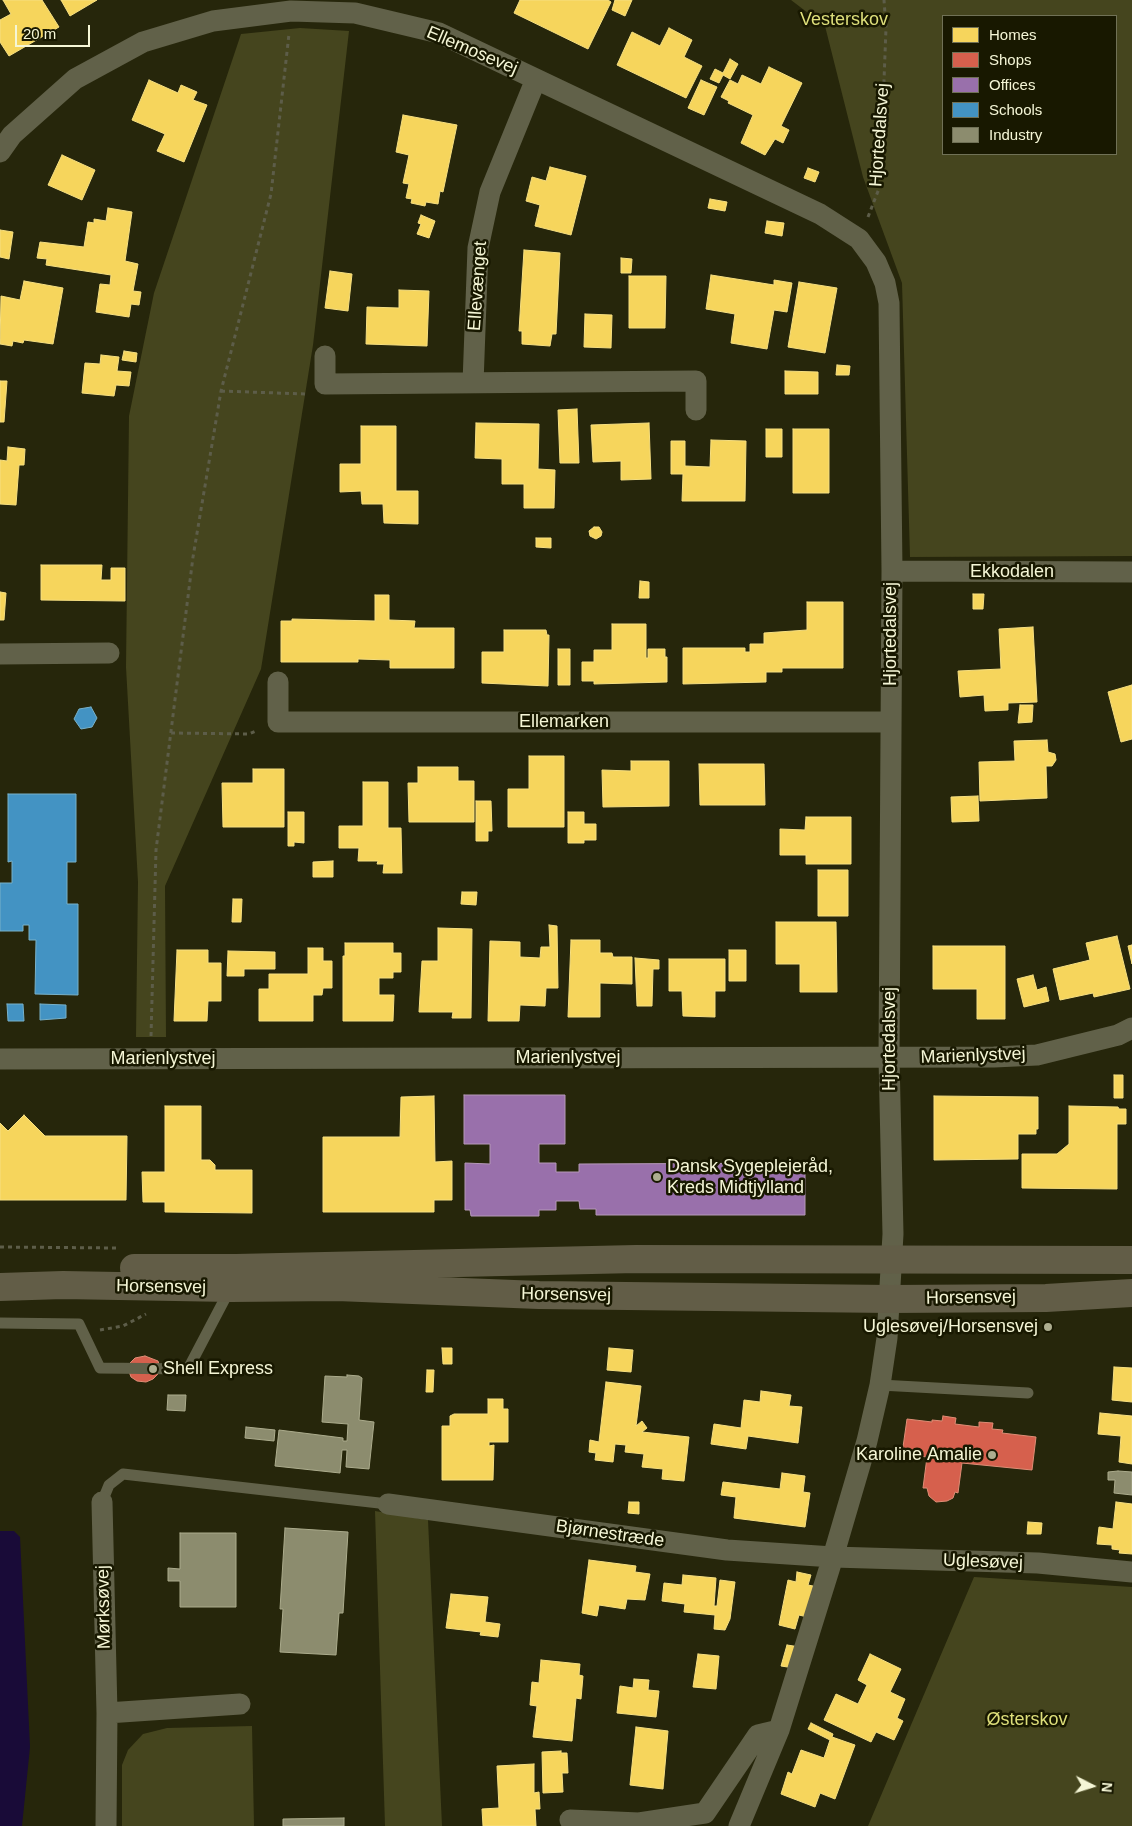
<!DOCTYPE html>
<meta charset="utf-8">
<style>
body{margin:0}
#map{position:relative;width:1132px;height:1826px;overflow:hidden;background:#26260b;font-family:Arial,sans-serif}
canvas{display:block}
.legend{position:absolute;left:942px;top:15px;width:175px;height:140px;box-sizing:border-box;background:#181800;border:1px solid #707156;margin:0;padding:6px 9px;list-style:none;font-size:15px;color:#f5f6d6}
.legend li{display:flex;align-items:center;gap:10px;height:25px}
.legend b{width:25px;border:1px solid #707156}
.north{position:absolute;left:1067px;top:1761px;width:50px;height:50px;-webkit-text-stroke:4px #181800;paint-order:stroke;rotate:95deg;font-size:14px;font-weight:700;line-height:20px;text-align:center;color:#f5f6d6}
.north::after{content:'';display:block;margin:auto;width:18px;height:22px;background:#f5f6d6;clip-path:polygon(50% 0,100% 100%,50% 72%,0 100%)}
.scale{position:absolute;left:15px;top:25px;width:75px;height:22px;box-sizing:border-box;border:2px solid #f5f6d6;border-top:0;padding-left:6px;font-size:15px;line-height:18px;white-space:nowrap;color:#f5f6d6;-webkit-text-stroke:4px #181800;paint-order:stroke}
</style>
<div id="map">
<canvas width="1132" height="1826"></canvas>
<ul class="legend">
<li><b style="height:14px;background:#f6d55c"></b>Homes</li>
<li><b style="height:14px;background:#d6604d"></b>Shops</li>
<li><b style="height:14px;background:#9970ab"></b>Offices</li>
<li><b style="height:14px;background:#4393c3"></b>Schools</li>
<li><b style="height:14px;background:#8c8c6e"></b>Industry</li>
</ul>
<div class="north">N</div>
<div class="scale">20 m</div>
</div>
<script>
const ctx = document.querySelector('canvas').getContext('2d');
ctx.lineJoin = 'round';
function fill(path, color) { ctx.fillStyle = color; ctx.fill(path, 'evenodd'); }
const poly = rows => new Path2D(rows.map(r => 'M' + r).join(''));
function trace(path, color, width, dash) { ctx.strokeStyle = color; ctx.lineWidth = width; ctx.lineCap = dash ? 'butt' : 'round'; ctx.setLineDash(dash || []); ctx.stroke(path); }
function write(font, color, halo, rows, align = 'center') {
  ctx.font = font + ' Arial,sans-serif'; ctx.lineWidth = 5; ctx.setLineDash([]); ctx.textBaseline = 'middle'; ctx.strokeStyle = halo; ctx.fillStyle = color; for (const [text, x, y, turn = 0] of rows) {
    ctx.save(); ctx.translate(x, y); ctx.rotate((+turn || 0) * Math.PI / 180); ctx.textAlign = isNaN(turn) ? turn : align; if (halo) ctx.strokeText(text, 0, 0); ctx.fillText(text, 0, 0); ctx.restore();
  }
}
fill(poly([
 [791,0,1132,0,1132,556,910,557,902,283,863,177,825,26],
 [943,16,1116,16,1116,154,943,154],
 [300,28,349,31,313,345,261,669,165,886,166,1037,136,1037,138,882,126,667,129,416,154,293,241,34],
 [375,1511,428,1520,442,1826,385,1826],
 [974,1577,1132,1587,1132,1826,868,1826],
 [252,1726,254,1826,122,1826,122,1765,128,1750,143,1734,167,1728]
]), '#45451e');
fill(poly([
 [0,1531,14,1531,20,1537,30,1747,22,1826,0,1826]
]), '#190b38');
const homes = poly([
 [3,0,42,0,59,27,9,56,0,42,0,20,11,14,3,0],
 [61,0,97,0,70,16,61,0],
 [520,0,608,0,611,2,588,49,514,13,520,0],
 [615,0,632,0,625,16,612,10,615,0],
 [669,28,692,40,684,57,702,66,686,98,617,65,632,32,660,46,669,28],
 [730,59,738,64,730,79,723,75,719,83,710,79,715,69,723,73,730,59],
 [769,67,802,83,781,126,789,130,783,143,775,139,765,155,741,143,753,115,728,103,729,101,721,97,730,80,738,84,742,75,761,84,769,67],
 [149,80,178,93,181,85,197,92,193,100,207,105,184,162,157,151,165,134,132,120,149,80],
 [701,80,717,87,704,115,688,108,701,80],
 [403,115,457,125,443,192,440,191,438,204,426,202,425,206,411,203,412,199,406,198,409,184,403,183,409,155,396,152,403,115],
 [62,155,95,170,82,200,48,185,62,155],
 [550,167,586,176,571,235,535,226,540,205,526,201,532,177,546,181,550,167],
 [808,168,819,172,815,182,804,178,808,168],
 [710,199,727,202,725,211,708,208,710,199],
 [108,208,132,212,125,261,138,264,133,291,141,292,139,305,131,304,129,317,96,312,100,284,110,285,111,275,46,265,47,259,37,258,40,242,84,247,88,222,94,223,94,219,106,221,108,208],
 [421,215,435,221,429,238,417,234,421,224,418,223,421,215],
 [767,221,784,223,782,236,765,233,767,221],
 [0,230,13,232,9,259,0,257,0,230],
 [524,250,560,253,556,334,552,334,550,346,522,344,522,331,519,331,524,250],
 [621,258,632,259,631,273,621,273,621,258],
 [330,271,352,274,348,311,325,308,330,271],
 [711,275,774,285,774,280,792,283,787,312,774,310,767,349,731,343,735,314,706,309,711,275],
 [629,276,666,276,665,328,629,328,629,276],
 [24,281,63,288,53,344,24,340,23,343,13,341,12,346,0,344,1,296,20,300,24,281],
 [799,282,837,288,825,353,788,347,799,282],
 [399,290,429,291,427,346,366,344,367,307,399,308,399,290],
 [585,314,612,315,611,348,584,347,585,314],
 [124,351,137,353,136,362,122,360,124,351],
 [101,355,119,357,117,371,131,372,129,386,116,385,114,396,82,393,85,363,100,364,101,355],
 [837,365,850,366,849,375,836,375,837,365],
 [785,371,818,372,818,394,785,394,785,371],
 [0,381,7,381,4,422,0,422,0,381],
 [577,409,579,463,560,463,558,410,577,409],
 [476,423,539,424,538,469,555,470,554,508,524,508,524,484,502,484,502,459,475,458,476,423],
 [649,423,651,479,621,480,621,461,593,462,591,425,649,423],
 [361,426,396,426,396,491,418,491,418,524,384,523,383,504,362,504,361,491,340,492,340,464,361,464,361,426],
 [766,429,782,429,782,457,766,457,766,429],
 [793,429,829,429,829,493,793,493,793,429],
 [711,440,746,441,745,501,682,501,683,474,671,474,671,441,685,441,685,466,710,467,711,440],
 [8,447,25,449,24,465,19,465,16,505,0,504,0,460,7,461,8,447],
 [594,527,599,527,602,532,601,536,596,539,590,536,589,531,594,527],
 [536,538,551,538,551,548,536,547,536,538],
 [41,565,102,565,101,580,111,580,111,568,125,568,125,601,41,600,41,565],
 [640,581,649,582,649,598,639,598,640,581],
 [0,592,6,593,4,620,0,620,0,592],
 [973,594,984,594,983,609,973,609,973,594],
 [375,595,389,595,389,620,415,621,414,628,454,628,454,668,390,668,390,660,358,659,358,662,281,662,281,621,292,621,292,619,375,621,375,595],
 [807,602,843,602,843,668,782,668,782,672,766,672,766,682,683,684,683,648,745,648,745,652,750,652,750,644,764,644,764,633,807,630,807,602],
 [612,624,646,624,646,658,648,658,648,649,665,649,665,657,667,657,667,682,594,684,594,681,582,681,582,662,594,662,594,650,612,650,612,624],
 [1033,627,1037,702,1008,703,1008,710,985,711,984,695,960,697,958,671,1001,669,999,629,1033,627],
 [504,630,546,630,547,635,549,635,548,686,482,683,482,652,504,652,504,630],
 [558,649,570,649,570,685,558,685,558,649],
 [1132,685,1132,739,1121,742,1108,692,1132,685],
 [1020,705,1033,705,1032,722,1018,723,1020,705],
 [1047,740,1048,752,1055,754,1056,760,1052,766,1046,766,1047,798,980,801,979,762,1015,761,1014,741,1047,740],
 [529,756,564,756,564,827,508,827,508,789,529,789,529,756],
 [631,761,669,761,669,806,603,807,602,770,631,771,631,761],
 [699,764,764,764,765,805,700,805,699,764],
 [418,767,458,767,458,781,474,781,474,822,409,822,408,783,418,783,418,767],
 [253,769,284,769,284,827,223,827,222,783,253,783,253,769],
 [363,782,388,782,388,828,401,828,402,873,383,873,384,864,377,864,378,861,358,861,359,848,339,848,339,826,363,826,363,782],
 [978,796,979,821,952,822,951,797,978,796],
 [476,801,491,801,492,831,488,831,488,841,476,841,476,801],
 [288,812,304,812,304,843,294,842,294,846,288,846,288,812],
 [568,812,584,812,584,824,596,824,596,840,584,840,584,843,568,843,568,812],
 [806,817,851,817,851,864,806,864,806,855,780,855,780,829,805,830,806,817],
 [333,861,333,877,313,877,313,862,333,861],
 [818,870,848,870,848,916,818,916,818,870],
 [462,892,477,892,476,905,461,904,462,892],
 [233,899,242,899,241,922,232,922,233,899],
 [776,922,836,922,837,992,800,992,800,964,776,964,776,922],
 [549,925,557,926,558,988,546,988,545,1006,520,1005,519,1021,488,1021,490,941,520,942,520,957,540,958,541,947,550,947,549,925],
 [438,928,472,929,471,1018,452,1018,453,1012,419,1012,422,961,438,961,438,928],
 [1117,936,1130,989,1094,997,1093,993,1060,1000,1053,969,1090,960,1086,943,1117,936],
 [571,940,600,940,600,953,612,953,613,957,632,957,632,984,600,983,600,1017,568,1017,571,940],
 [345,943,393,943,393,953,401,953,401,972,393,972,393,978,379,978,379,995,394,995,393,1021,343,1021,343,956,345,956,345,943],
 [1132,945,1132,964,1128,946,1132,945],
 [933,946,1005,946,1005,1019,977,1019,977,989,933,989,933,946],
 [308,948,323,948,323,961,332,961,332,988,323,988,322,995,313,995,313,1021,259,1021,259,989,269,989,269,974,308,974,308,948],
 [177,950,208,950,208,963,221,963,221,1001,208,1001,207,1021,174,1021,177,950],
 [729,950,746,950,746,981,729,981,729,950],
 [228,951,275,952,275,969,244,969,244,976,227,976,228,951],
 [635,958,659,960,659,969,653,969,652,1006,637,1006,635,958],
 [669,959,725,959,725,991,715,991,715,1017,683,1016,682,991,669,991,669,959],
 [1033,975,1037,990,1046,987,1049,1001,1024,1007,1017,979,1033,975],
 [1114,1075,1123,1075,1123,1098,1114,1098,1114,1075],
 [434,1096,435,1162,452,1161,452,1200,434,1200,434,1212,323,1212,323,1137,400,1137,401,1097,434,1096],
 [934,1096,1038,1097,1038,1129,1036,1129,1036,1134,1018,1134,1018,1159,934,1160,934,1096],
 [165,1106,201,1106,201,1160,210,1160,215,1165,215,1170,252,1170,252,1213,165,1212,165,1202,143,1202,142,1172,165,1172,165,1106],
 [1069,1106,1118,1107,1119,1109,1126,1109,1126,1124,1117,1124,1117,1189,1022,1188,1022,1154,1057,1154,1069,1144,1069,1106],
 [24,1115,45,1136,127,1136,126,1200,0,1200,0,1123,8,1131,24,1115],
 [442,1348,452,1348,452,1364,443,1364,442,1348],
 [609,1348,633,1350,631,1372,607,1370,609,1348],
 [1114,1367,1132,1368,1132,1402,1112,1400,1114,1367],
 [427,1370,434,1370,433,1392,426,1392,427,1370],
 [606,1382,641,1386,636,1426,642,1421,647,1428,642,1432,689,1437,684,1481,662,1479,663,1469,642,1467,644,1454,625,1452,626,1445,615,1444,613,1462,595,1460,596,1453,589,1452,590,1440,599,1442,606,1382],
 [761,1391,791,1395,789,1406,802,1407,798,1443,748,1436,746,1449,711,1444,714,1424,741,1428,744,1400,760,1402,761,1391],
 [488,1399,503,1399,503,1409,508,1409,508,1442,489,1442,489,1446,494,1445,493,1480,442,1480,442,1426,450,1426,450,1416,454,1414,488,1414,488,1399],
 [1100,1413,1132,1416,1132,1464,1119,1462,1121,1436,1098,1434,1100,1413],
 [782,1473,805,1476,803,1492,810,1493,805,1527,734,1518,736,1497,721,1495,723,1482,780,1489,782,1473],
 [629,1502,639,1502,639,1514,628,1513,629,1502],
 [1116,1502,1132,1504,1132,1554,1119,1553,1120,1550,1112,1549,1112,1545,1097,1544,1099,1527,1113,1529,1116,1502],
 [1028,1522,1042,1523,1041,1534,1027,1534,1028,1522],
 [589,1560,636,1566,635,1572,650,1574,645,1600,627,1599,625,1609,599,1605,597,1616,582,1613,589,1560],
 [797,1572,811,1575,808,1585,813,1586,807,1617,799,1615,795,1629,779,1625,788,1580,796,1582,797,1572],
 [683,1575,716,1578,714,1606,717,1606,720,1580,735,1582,730,1619,725,1630,714,1629,715,1615,684,1612,685,1604,662,1601,664,1583,682,1585,683,1575],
 [451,1594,488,1597,485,1622,500,1624,498,1637,480,1635,481,1632,446,1628,451,1594],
 [787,1645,800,1647,794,1668,781,1666,787,1645],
 [698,1654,719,1656,716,1689,693,1687,698,1654],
 [870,1654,901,1669,890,1692,905,1699,897,1718,903,1721,894,1740,876,1732,871,1742,824,1720,836,1694,858,1704,867,1685,858,1680,870,1654],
 [541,1660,580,1664,579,1675,583,1676,581,1699,576,1698,572,1741,533,1737,537,1706,530,1705,532,1682,539,1683,541,1660],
 [634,1679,649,1680,648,1690,659,1691,656,1717,617,1713,620,1686,633,1688,634,1679],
 [811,1723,833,1734,832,1737,855,1745,835,1799,820,1793,815,1807,781,1794,788,1772,792,1774,801,1750,824,1758,830,1740,808,1729,811,1723],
 [636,1727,668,1731,663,1789,630,1785,636,1727],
 [561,1751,561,1753,567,1753,568,1773,562,1773,563,1792,543,1793,542,1752,561,1751],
 [534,1764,534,1793,539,1792,540,1809,535,1809,536,1826,483,1826,482,1809,499,1808,497,1766,534,1764]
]);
fill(homes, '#f6d55c');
trace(homes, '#f6df81', 1);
const shops = poly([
 [145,1356,158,1361,161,1371,153,1379,146,1382,137,1381,131,1377,127,1366,135,1358,145,1356],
 [943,1416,956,1418,955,1424,979,1427,979,1422,993,1423,992,1429,1003,1430,1002,1433,1036,1437,1032,1470,962,1463,958,1493,955,1492,953,1498,947,1501,936,1502,929,1496,927,1488,923,1488,927,1457,902,1454,907,1419,932,1422,932,1420,942,1421,943,1416]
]);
fill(shops, '#d6604d');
trace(shops, '#df8d76', 1);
const offices = poly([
 [464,1095,565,1095,565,1144,539,1144,539,1163,556,1163,556,1172,579,1172,579,1164,805,1163,805,1215,596,1215,596,1209,580,1209,579,1201,556,1201,556,1210,539,1210,539,1216,471,1216,470,1210,465,1210,465,1163,490,1164,490,1144,464,1144,464,1095]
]);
fill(offices, '#9970ab');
trace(offices, '#b598b8', 1);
const schools = poly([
 [91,707,97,718,92,727,81,729,74,719,79,709,91,707],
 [8,794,76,794,76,862,67,862,67,904,78,904,78,995,35,994,36,940,29,940,29,925,23,925,23,931,0,931,0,883,12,883,12,861,8,862,8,794],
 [7,1004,23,1004,24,1021,8,1021,7,1004],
 [40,1004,66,1005,66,1018,40,1020,40,1004]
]);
fill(schools, '#4393c3');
trace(schools, '#78b1c9', 1);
const industry = poly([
 [347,1375,359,1376,362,1378,359,1420,374,1422,369,1469,346,1467,347,1450,342,1450,340,1473,275,1466,279,1430,343,1438,343,1441,347,1441,348,1424,322,1422,325,1376,347,1377,347,1375],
 [168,1395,186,1395,185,1411,167,1410,168,1395],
 [246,1427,275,1430,274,1441,245,1438,246,1427],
 [1118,1471,1132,1472,1132,1495,1114,1493,1115,1480,1108,1480,1108,1472,1118,1471],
 [285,1528,348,1532,343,1613,339,1613,336,1655,280,1652,283,1609,280,1609,285,1528],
 [180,1533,236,1533,236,1607,180,1607,180,1581,168,1581,168,1568,180,1569,180,1533],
 [344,1818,344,1826,283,1826,283,1819,344,1818]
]);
fill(industry, '#8c8c6e');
trace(industry, '#acac8d', 1);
trace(poly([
 [868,217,880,186,886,28,884,0],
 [221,391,305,394],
 [171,733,249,734,256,731],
 [151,1036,156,850,193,557,221,391,271,194,289,34],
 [0,1247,118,1248],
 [100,1330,123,1326,146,1314]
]), '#5d5d49', 3, [4, 4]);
trace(poly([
 [0,1323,79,1324,100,1368,188,1369,230,1289],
 [880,1385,1028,1393],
 [102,1502,109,1485,123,1474,388,1504]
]), '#616149', 11);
trace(poly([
 [0,152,12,135,75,79,143,42,213,21,291,11,355,13,439,33,820,214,859,239,876,262,885,283,889,303,892,571,889,1058,893,1234,887,1338,880,1385,867,1441,833,1557,779,1730,739,1826],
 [325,356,325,384,696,381,696,410],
 [473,383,478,248,490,192,536,79],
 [892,571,1132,572],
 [0,654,109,653],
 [278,682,278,722,891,722],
 [0,1059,994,1057,1037,1055,1118,1035,1132,1028],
 [102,1502,107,1713,106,1826],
 [388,1504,727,1550,833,1557,1038,1563,1132,1572],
 [107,1713,240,1704],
 [570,1820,639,1823,705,1813,758,1735,779,1730]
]), '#616149', 21);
trace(poly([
 [134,1268,236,1268,636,1259,1132,1260],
 [0,1287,63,1285,231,1288,337,1287,539,1295,890,1299,1046,1298,1132,1293]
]), '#625d47', 28);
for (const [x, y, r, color] of [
 [657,1177,5,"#adad8f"],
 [1048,1327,5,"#adad8f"],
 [153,1369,5,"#adad8f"],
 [992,1455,5,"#adad8f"]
]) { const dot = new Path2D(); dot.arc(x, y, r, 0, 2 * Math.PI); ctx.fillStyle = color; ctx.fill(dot); trace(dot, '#181800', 2); }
write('18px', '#dedf7a', '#181800', [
 ["Vesterskov",844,20],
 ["Østerskov",1027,1720]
]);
write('18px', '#f5f6d6', '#181800', [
 ["Ellemosevej",472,51,23],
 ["Hjortedalsvej",880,135,-86],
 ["Ellevænget",478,286,-86],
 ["Ekkodalen",1012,572],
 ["Hjortedalsvej",891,634,-90],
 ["Ellemarken",564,722],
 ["Hjortedalsvej",890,1039,-90],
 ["Marienlystvej",973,1056,-2],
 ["Marienlystvej",568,1058],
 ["Marienlystvej",163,1059],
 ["Horsensvej",161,1287,1],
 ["Horsensvej",566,1295,1],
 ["Horsensvej",971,1298,-1],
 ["Bjørnestræde",610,1534,8],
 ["Uglesøvej",983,1562,2],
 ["Mørksøvej",104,1607,-91]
]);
write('18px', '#f5f6d6', '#181800', [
 ["Dansk Sygeplejeråd,",667,1167],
 ["Kreds Midtjylland",667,1188],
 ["Uglesøvej/Horsensvej",1038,1327,"right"],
 ["Shell Express",163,1369],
 ["Karoline Amalie",982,1455,"right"]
], 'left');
</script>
